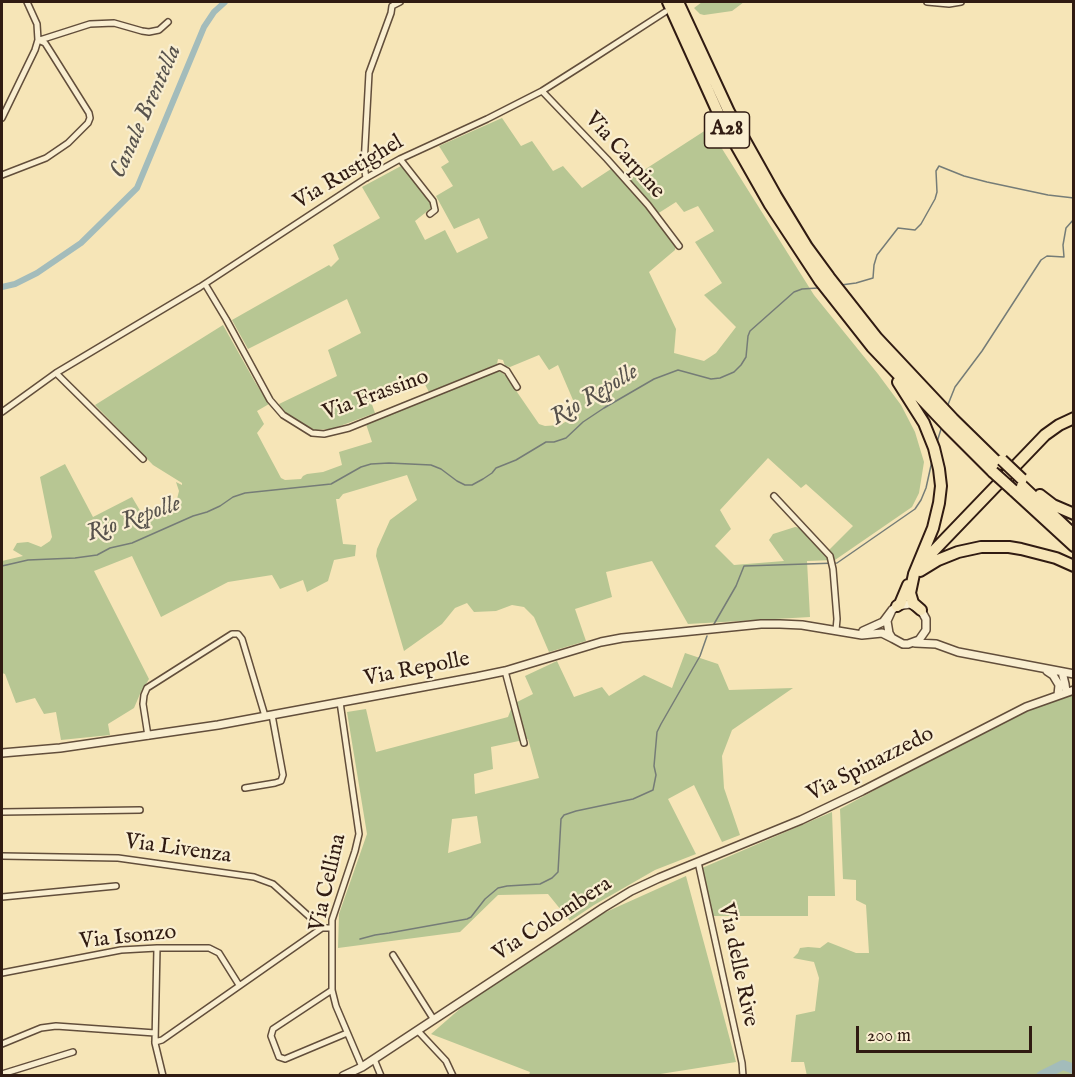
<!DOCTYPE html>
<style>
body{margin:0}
#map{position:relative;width:1075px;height:1077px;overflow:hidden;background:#f6e5b7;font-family:"IM FELL English",serif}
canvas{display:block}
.frame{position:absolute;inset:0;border:3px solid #301b12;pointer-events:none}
.scale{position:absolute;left:856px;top:1026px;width:176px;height:27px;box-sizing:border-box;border:3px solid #301b12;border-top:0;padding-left:8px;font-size:18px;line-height:21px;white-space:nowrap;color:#301b12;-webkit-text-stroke:4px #f9eed0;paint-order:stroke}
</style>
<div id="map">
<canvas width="1075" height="1077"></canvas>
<div class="frame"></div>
<div class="scale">200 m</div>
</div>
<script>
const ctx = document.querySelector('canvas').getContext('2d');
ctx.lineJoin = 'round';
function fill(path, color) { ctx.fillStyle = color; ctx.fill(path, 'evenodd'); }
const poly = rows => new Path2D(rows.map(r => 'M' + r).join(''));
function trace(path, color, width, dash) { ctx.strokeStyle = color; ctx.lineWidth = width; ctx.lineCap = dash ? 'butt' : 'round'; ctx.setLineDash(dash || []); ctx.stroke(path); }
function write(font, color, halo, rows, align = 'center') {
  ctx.font = font + ' "IM FELL English",serif'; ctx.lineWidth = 4.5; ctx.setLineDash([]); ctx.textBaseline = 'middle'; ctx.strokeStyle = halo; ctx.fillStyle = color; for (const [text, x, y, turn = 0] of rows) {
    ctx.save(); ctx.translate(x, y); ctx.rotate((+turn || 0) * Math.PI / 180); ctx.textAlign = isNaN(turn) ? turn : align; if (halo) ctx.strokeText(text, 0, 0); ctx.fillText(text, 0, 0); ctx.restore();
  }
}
fill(poly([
 [702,2,744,2,732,11,704,15,700,14,694,8],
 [502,118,521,146,532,141,553,171,563,166,582,188,611,169,624,183,709,128,814,295,878,374,901,405,915,432,924,462,919,493,912,507,835,560,807,561,810,617,688,624,652,561,606,572,612,597,575,609,586,641,549,652,534,617,524,607,512,605,496,611,474,612,467,603,455,608,442,624,404,651,376,556,377,549,390,520,417,500,407,475,343,494,339,499,336,499,343,544,356,545,355,556,334,560,328,581,307,592,303,580,280,589,272,575,228,582,161,617,132,556,94,571,149,679,140,694,134,708,108,724,110,735,61,740,56,712,44,714,35,698,16,703,5,674,2,673,2,561,23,556,13,550,17,543,28,542,41,547,50,541,52,537,40,477,65,464,93,517,132,497,145,519,177,499,179,491,176,482,182,485,182,483,153,465,95,405,223,325,255,382,269,404,257,411,264,424,257,433,281,478,285,480,301,479,303,476,307,474,323,472,342,465,339,452,372,442,366,424,496,372,500,371,506,376,539,424,545,426,560,425,579,414,558,365,549,370,539,355,510,367,505,366,503,360,498,359,497,364,493,366,429,392,419,373,369,396,375,413,332,429,315,430,286,415,279,404,337,376,328,350,361,333,347,299,248,349,232,320,329,265,331,267,339,259,333,245,380,218,362,187,401,166,427,196,432,205,430,209,415,221,425,240,445,230,457,253,488,238,479,218,454,229,436,196,453,186,441,167,449,162,439,146],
 [676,202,684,212,698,206,714,231,695,242,722,283,704,295,736,327,716,353,704,361,674,353,676,329,649,272,675,250,675,245,654,216],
 [768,458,801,488,806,484,853,526,825,554,801,528,795,527,773,534,769,540,784,561,734,565,715,546,731,529,720,510],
 [685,653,718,664,729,690,793,688,732,730,722,756,724,788,740,835,722,842,694,785,668,799,696,854,655,870,594,905,570,921,548,894,498,895,460,932,338,948,339,914,367,834,347,712,366,709,376,752,508,717,513,704,533,694,525,676,557,661,574,697,602,687,609,696,644,675,672,688],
 [528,739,539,778,475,794,474,774,493,769,491,747],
 [477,816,481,843,448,853,452,819],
 [1073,693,1073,1075,807,1076,804,1062,791,1062,796,1015,815,1011,819,978,814,962,793,958,798,953,800,948,808,947,820,948,828,942,856,953,869,953,866,905,856,900,856,880,843,879,840,809,985,730,1060,697],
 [832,812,835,896,808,896,808,916,713,916,702,868],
 [686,876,736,1062,654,1075,529,1075,530,1072,431,1034,462,1007,586,921]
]), '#b7c693');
trace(poly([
 [841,285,856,283,873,278,874,265,877,255,898,228,915,230,921,224,935,199,937,192,936,171,939,166,964,176,987,182,1048,195,1074,198],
 [947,407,955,387,982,351,1041,260,1047,256,1064,257,1063,245,1066,228,1074,219],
 [937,442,942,426],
 [2,566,28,560,75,558,97,555,110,548,132,543,193,516,207,512,220,506,233,497,245,493,331,484,361,467,371,464,389,463,431,465,441,469,457,481,465,485,472,485,483,479,492,473,496,468,516,460,546,442,554,442,566,438,583,422,604,408,654,379,678,370,711,379,720,378,734,372,741,365,746,357,748,336,750,331,794,292,802,289,818,288],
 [714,624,736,586,744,566,837,563,915,509,921,500,926,488,932,461],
 [360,939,375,935,389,933,467,919,471,917,485,899,498,888,507,886,540,884,552,878,558,872,561,819,564,815,576,811,633,799,653,790,656,775,654,766,657,732,661,724,700,656,707,636]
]), '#757c77', 1.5);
trace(poly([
 [2,287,15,284,37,273,81,243,137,188,204,27,214,12,225,2]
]), '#a3bcbb', 6);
trace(poly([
 [1041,1076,1063,1065,1074,1069]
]), '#a3bcbb', 10);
const minor = poly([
 [927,2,949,4,961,2],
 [40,40,90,24,114,23,142,31,149,32,159,30,168,22],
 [542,91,607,159,648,205,679,246],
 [2,118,35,50,38,40,37,24,27,2],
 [400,159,433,201,435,210,430,214],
 [2,175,46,158,68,143,88,123,90,118,89,113,52,54,45,43,38,40],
 [366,178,364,165,369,73,391,13,392,6,400,2],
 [205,284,226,319,270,400,283,415,312,433,324,434,349,428,500,367,507,371,517,387],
 [56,373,143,459],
 [2,412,56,373,200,287,366,178,400,159,487,119,542,91,583,65,665,12],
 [774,496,830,556,833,569,837,619,836,630],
 [505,671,524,743],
 [340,702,359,834,355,851,332,920,332,990,336,1006,362,1067],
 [148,736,143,704,144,695,147,688,232,634,238,634,242,639,265,716],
 [245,788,275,783,281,781,283,775,272,715],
 [2,812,140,810],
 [2,856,118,858,254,877,273,884,322,928,331,928],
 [698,862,742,1063,743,1076],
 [2,897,116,886],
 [157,948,155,1043,163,1076],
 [393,955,434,1020],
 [2,973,121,950,157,948,209,948,219,953,239,985],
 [332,990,273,1029,271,1036,279,1057,285,1059,347,1033],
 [418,1031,446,1061,453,1076],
 [155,1042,162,1040,322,928],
 [2,1044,41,1028,56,1026,155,1033],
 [374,1059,381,1076],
 [2,1074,73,1052]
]);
const tertiary = poly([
 [863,631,883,622,892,610,897,606,910,604,921,610,926,619,926,630,919,640,908,644,903,644,892,638,889,633,887,621,892,610],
 [915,643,936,644,958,652,1074,674],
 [1047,671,1053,675,1059,685,1058,695],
 [1062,672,1065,684,1066,692],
 [2,753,60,748,218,725,476,677,505,671,601,642,622,638,761,624,780,624,802,625,862,635,882,633,892,638],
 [343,1076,362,1067,603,908,631,891,659,878,801,820,862,791,1026,707,1074,690]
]);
const motorway = poly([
 [668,2,720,117,770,205,820,281,872,347,948,427,993,472],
 [678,2,729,112,776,196,807,247,829,277,877,338,953,419,999,464],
 [898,382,924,423,934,448,939,469,941,486,939,503,933,528,914,574,910,593,913,603,921,610],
 [1019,483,1074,535],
 [1013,490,1074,546],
 [1040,495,1053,505,1074,514],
 [923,562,1045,435,1059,425,1074,418],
 [920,571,938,560,958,552,981,547,1009,547,1021,549,1056,558,1074,566],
 [897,606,900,604,908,585]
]);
trace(minor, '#624e3b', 8);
trace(tertiary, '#624e3b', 10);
trace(motorway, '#301b12', 14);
trace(minor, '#f9eed0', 5);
trace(tertiary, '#f9eed0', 7);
trace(motorway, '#f6e5b7', 10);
const motorwayBridge = poly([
 [1002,460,1022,479],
 [993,472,1013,490]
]);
trace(motorwayBridge, '#301b12', 14, []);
trace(motorwayBridge, '#f6e5b7', 10);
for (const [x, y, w] of [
 [727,130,45]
]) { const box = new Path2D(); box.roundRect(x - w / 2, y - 18, w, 36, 4.5); ctx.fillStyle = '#f9eed0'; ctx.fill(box); trace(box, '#301b12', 1.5); }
write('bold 21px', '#301b12', null, [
 ["A28",727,130]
]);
write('22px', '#301b12', '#f9eed0', [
 ["Via Carpine",624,156,48],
 ["Via Rustighel",349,173,-31],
 ["Via Frassino",376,396,-20],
 ["Via Repolle",417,670,-11],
 ["Via Spinazzedo",871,765,-27],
 ["Via Livenza",178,850,8],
 ["Via Cellina",329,883,-77],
 ["Via Colombera",553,920,-33],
 ["Via Isonzo",128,938,-6],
 ["Via delle Rive",737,965,78]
]);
write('italic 24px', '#58534d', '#f9eed0', [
 ["Canale Brentella",147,112,-66],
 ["Rio Repolle",595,396,-31],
 ["Rio Repolle",134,520,-19]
]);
</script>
